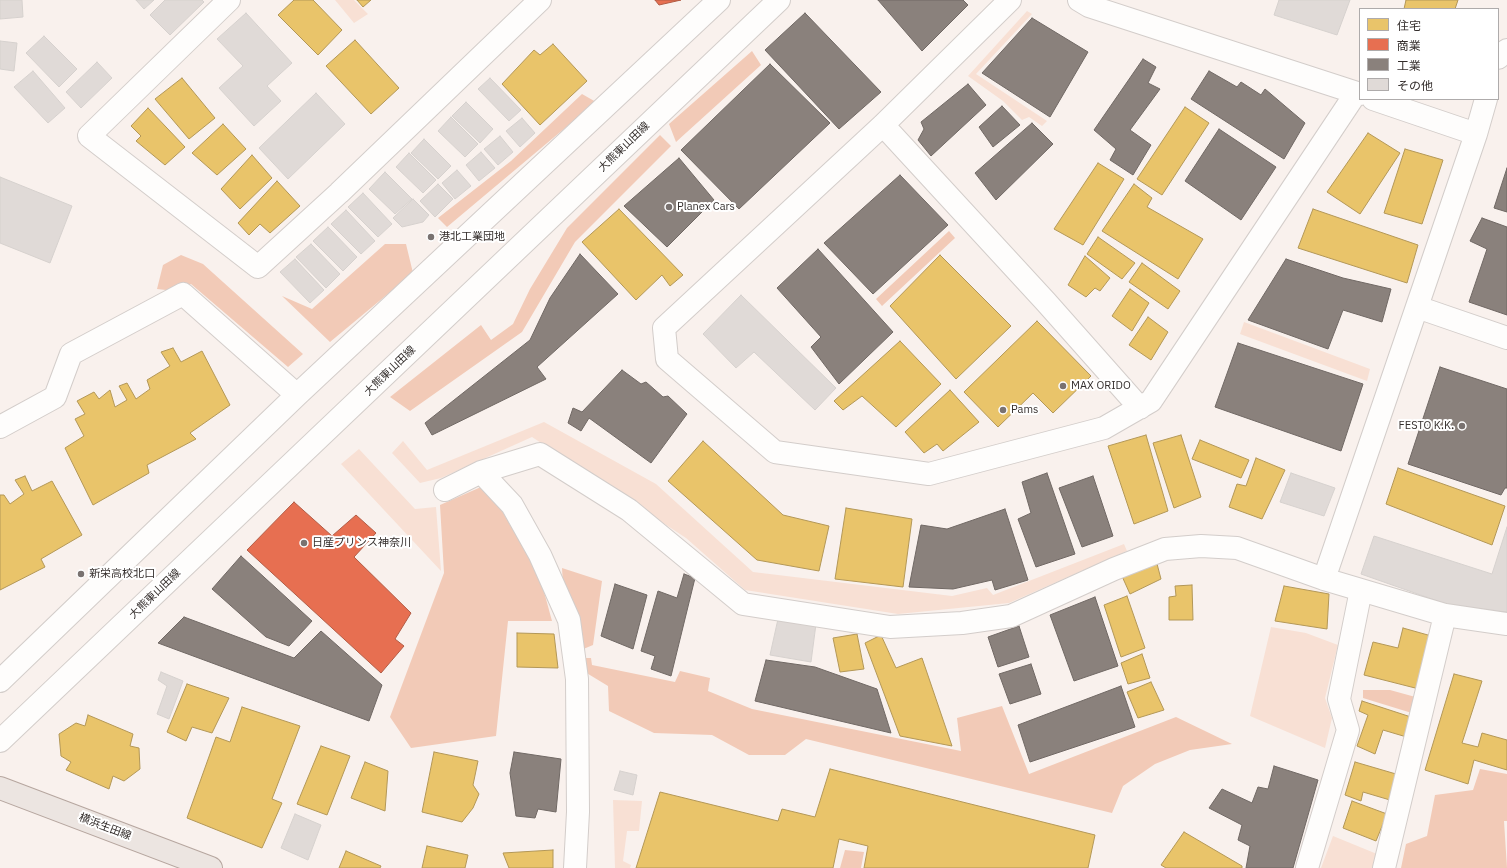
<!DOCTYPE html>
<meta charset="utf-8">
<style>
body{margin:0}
#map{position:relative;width:1507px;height:868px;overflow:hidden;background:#f9f1ed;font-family:"IBM Plex Sans","Noto Sans JP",sans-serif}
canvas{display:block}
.legend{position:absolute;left:1359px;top:8px;width:140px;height:92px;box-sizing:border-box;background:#fff;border:1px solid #aeabab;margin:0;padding:5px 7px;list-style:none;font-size:12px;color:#342e2c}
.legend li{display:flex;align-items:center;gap:8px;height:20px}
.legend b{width:20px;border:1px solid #aeabab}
</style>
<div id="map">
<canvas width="1507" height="868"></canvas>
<ul class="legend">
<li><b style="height:11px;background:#e9c46a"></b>住宅</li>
<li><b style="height:11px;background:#e76f51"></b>商業</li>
<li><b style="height:11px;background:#8a817c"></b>工業</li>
<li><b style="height:11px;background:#e0dad7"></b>その他</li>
</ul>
</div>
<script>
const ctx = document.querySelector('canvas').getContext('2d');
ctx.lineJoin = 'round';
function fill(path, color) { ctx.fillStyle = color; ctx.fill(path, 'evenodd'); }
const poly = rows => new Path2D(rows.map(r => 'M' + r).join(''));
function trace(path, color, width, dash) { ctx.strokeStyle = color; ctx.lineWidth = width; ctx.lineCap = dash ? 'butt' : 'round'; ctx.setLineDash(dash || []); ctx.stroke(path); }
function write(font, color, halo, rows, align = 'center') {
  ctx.font = font + ' "IBM Plex Sans","Noto Sans JP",sans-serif'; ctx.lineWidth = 4; ctx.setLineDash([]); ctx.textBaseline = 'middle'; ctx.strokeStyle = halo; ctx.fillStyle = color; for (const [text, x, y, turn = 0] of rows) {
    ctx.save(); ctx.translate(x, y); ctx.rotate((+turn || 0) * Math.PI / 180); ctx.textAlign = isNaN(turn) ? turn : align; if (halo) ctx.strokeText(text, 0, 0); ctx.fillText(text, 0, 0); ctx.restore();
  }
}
fill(poly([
 [335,0,354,0,368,14,354,23],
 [1027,11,1032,14,976,74,1047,121,1042,126,1029,117,1022,120,1003,101,968,76],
 [1244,322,1370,369,1367,381,1240,334],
 [544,422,656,484,753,572,952,596,987,588,993,595,1124,544,1127,551,1009,603,898,614,745,590,686,538,532,437,441,478,420,483,392,453,403,441,427,470],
 [359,449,415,509,436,507,441,571,341,464],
 [1271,627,1306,633,1338,645,1325,698,1332,718,1325,748,1250,716],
 [613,800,642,801,639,831,627,831,623,861,631,865,630,868,615,868],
 [1333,836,1377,854,1372,868,1321,868]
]), '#f8e0d4');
fill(poly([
 [752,51,761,65,676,142,669,124],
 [582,94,596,102,447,227,438,218,511,161],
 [660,135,671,146,575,242,522,332,410,411,390,397,481,325,491,340,513,324,530,289,567,228],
 [949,231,955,238,882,306,876,299],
 [385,244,406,244,413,273,330,342,282,296,312,309],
 [181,255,203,264,303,354,288,367,191,284,175,291,157,289,163,265],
 [481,487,501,509,540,577,552,621,508,621,496,736,411,748,390,717,444,573,440,505],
 [562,568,602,581,593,645,581,650,563,584],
 [581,658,591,658,592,665,675,682,680,671,710,678,708,691,752,709,961,751,957,718,1002,706,1029,774,1176,717,1232,744,1190,750,1155,764,1123,786,1112,813,806,739,785,755,749,755,712,735,654,733,609,711,608,686,580,669],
 [1363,690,1390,690,1419,698,1415,714,1363,698],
 [1480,769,1507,774,1507,821,1504,821,1507,868,1401,868,1406,844,1427,836,1435,795,1473,790],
 [845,850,864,852,861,868,840,868]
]), '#f2cab7');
const homes = poly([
 [294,0,313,0,342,30,318,55,278,15,294,0],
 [357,0,371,0,363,7,357,0],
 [1406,0,1458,0,1455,9,1404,9,1406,0],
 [355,40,399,88,371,114,326,66,355,40],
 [553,44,587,81,540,125,502,84,534,50,540,55,553,44],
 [182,78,215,118,189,139,155,99,182,78],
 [1185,107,1209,123,1162,195,1137,179,1185,107],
 [148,108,185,147,165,165,136,141,141,136,131,126,148,108],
 [223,124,246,149,217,175,192,153,223,124],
 [1368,133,1400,153,1360,214,1327,192,1368,133],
 [1405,149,1443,160,1422,224,1384,213,1405,149],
 [252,155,272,178,240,209,221,189,252,155],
 [1098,163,1124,179,1083,245,1054,229,1098,163],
 [277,181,300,206,270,233,260,224,249,235,238,223,277,181],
 [1134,184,1152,198,1147,207,1203,239,1178,279,1102,231,1134,184],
 [619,209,683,275,670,286,662,275,636,300,582,242,619,209],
 [1313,209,1418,245,1407,283,1298,248,1313,209],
 [1098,237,1135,263,1122,279,1087,254,1098,237],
 [940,255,1011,326,956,379,890,306,940,255],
 [1085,256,1110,278,1100,291,1095,288,1086,297,1068,285,1085,256],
 [1142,263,1180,291,1168,309,1129,282,1142,263],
 [1130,289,1149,303,1132,331,1112,316,1130,289],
 [1148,317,1168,332,1151,360,1129,345,1148,317],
 [1037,321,1091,376,1053,413,1033,393,998,427,964,392,1037,321],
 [900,341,941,384,896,427,862,396,843,410,834,401,900,341],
 [173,348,181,362,202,351,230,405,190,433,196,439,147,465,149,473,93,505,65,448,84,436,75,419,85,414,77,401,94,392,99,399,110,390,115,407,127,400,119,386,127,383,136,399,150,389,147,380,170,366,161,352,173,348],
 [950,390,979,422,943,451,937,444,924,453,905,432,950,390],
 [1146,435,1168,511,1134,524,1108,446,1146,435],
 [1181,435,1201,497,1174,508,1153,443,1181,435],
 [1200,440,1249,460,1241,478,1192,459,1200,440],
 [703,441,783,515,829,526,819,571,757,560,668,481,703,441],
 [1256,458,1285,470,1262,519,1229,507,1237,484,1246,486,1256,458],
 [1398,468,1505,506,1492,545,1386,504,1398,468],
 [25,476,32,491,52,481,82,535,41,559,45,567,0,590,0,495,4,495,10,504,24,494,15,480,25,476],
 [846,508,912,519,903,587,835,579,846,508],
 [1156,560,1161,579,1130,594,1121,574,1156,560],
 [1192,585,1193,620,1169,620,1169,597,1176,596,1175,586,1192,585],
 [1284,586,1329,594,1327,629,1275,621,1284,586],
 [1127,596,1145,648,1121,657,1104,605,1127,596],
 [1403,628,1435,637,1423,690,1364,675,1373,642,1398,648,1403,628],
 [517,633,554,634,558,668,517,667,517,633],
 [857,634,864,669,840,672,833,638,857,634],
 [881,635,896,668,922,658,952,746,900,736,865,643,881,635],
 [1142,654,1150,678,1128,684,1121,663,1142,654],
 [1454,674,1482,681,1462,743,1478,747,1482,733,1507,740,1507,770,1474,760,1468,784,1425,770,1454,674],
 [1151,682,1164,710,1138,718,1127,692,1151,682],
 [187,684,229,698,212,733,192,727,186,741,167,732,187,684],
 [1362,701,1414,718,1410,738,1383,730,1375,754,1357,746,1368,715,1359,711,1362,701],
 [242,707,300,726,272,799,282,803,262,848,187,818,216,737,230,742,242,707],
 [88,715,133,734,130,746,139,748,140,769,124,781,113,776,109,789,66,770,71,762,61,756,59,734,76,723,85,726,88,715],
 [321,746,350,756,327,815,297,804,321,746],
 [434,752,478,761,473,785,479,794,473,808,462,822,422,812,434,752],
 [365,762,388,771,385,811,351,798,365,762],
 [1355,762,1396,774,1390,800,1363,792,1361,801,1345,795,1355,762],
 [830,769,1095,835,1088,868,864,868,868,846,839,839,833,868,636,868,660,792,778,821,782,809,815,817,830,769],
 [1352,801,1387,814,1376,841,1343,828,1352,801],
 [1184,832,1242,866,1242,868,1166,868,1161,865,1184,832],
 [427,846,468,855,465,868,422,868,427,846],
 [553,850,553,868,509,868,503,853,553,850],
 [346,851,381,866,380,868,339,868,346,851]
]);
fill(homes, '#e9c46a');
trace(homes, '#b39757', 1);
const shops = poly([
 [655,0,681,0,659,5,655,0],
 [294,502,332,536,356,515,376,533,354,557,411,613,395,639,404,646,381,673,247,550,294,502]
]);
fill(shops, '#e76f51');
trace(shops, '#b15c46', 1);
const industry = poly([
 [878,0,963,0,968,5,922,51,878,0],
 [805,13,881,92,839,129,765,50,805,13],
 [1032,18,1088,52,1050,117,982,73,1032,18],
 [1143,59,1156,67,1148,83,1160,89,1130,130,1151,145,1133,175,1110,160,1116,149,1094,130,1143,59],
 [770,64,830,123,739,209,681,150,770,64],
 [1209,71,1237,87,1241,82,1261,95,1265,89,1305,123,1284,159,1191,99,1209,71],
 [968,84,986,105,931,156,918,140,924,129,921,122,968,84],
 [1002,106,1020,125,993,147,979,127,1002,106],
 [1032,123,1053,144,996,200,975,173,1032,123],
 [1219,129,1276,167,1241,220,1185,181,1219,129],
 [679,158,714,200,667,247,624,206,679,158],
 [1507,168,1507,212,1494,208,1507,168],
 [900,175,948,225,873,294,824,243,900,175],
 [1482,218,1507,227,1507,315,1469,302,1487,249,1470,241,1482,218],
 [818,249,893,332,839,384,811,347,821,337,777,288,818,249],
 [580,254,618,294,537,367,546,379,432,435,425,423,530,340,550,298,580,254],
 [1286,259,1343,278,1391,289,1382,322,1343,310,1328,349,1248,320,1286,259],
 [1238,343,1363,384,1341,451,1215,407,1238,343],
 [1440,367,1507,389,1507,488,1505,488,1501,495,1408,464,1440,367],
 [622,370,641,384,646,382,663,397,668,396,687,414,651,463,589,418,581,431,568,423,573,408,582,412,622,370],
 [1047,473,1075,554,1036,567,1018,519,1031,513,1022,482,1047,473],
 [1093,476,1113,536,1082,547,1059,488,1093,476],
 [1005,509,1028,580,995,590,992,580,953,589,909,587,921,525,947,529,1005,509],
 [241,556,312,621,289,646,266,637,212,589,241,556],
 [684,574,695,578,671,676,651,669,655,656,641,651,658,591,677,598,684,574],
 [615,584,647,595,633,649,601,636,615,584],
 [1095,597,1118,666,1074,681,1050,615,1095,597],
 [184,617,294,658,321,631,382,685,369,721,158,643,184,617],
 [1019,626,1029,657,998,667,988,637,1019,626],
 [766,660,815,667,877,689,891,733,755,701,766,660],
 [1031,664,1041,694,1010,704,999,674,1031,664],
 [1121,686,1135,727,1030,762,1018,725,1121,686],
 [514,752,561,759,556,812,538,809,535,818,516,816,510,773,514,752],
 [1274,766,1318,780,1293,868,1246,868,1250,846,1238,840,1242,825,1209,808,1222,789,1252,803,1258,787,1268,789,1274,766]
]);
fill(industry, '#8a817c');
trace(industry, '#706864', 1);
const building = poly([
 [0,0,22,0,23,17,0,19,0,0],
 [136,0,154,0,144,9,136,0],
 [165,0,202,0,204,2,170,35,150,15,165,0],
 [1279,0,1350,0,1337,35,1274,15,1279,0],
 [246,13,292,63,267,86,281,101,254,126,219,88,243,66,217,39,246,13],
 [44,36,77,69,59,87,26,53,44,36],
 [0,41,17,43,14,71,0,69,0,41],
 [97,62,112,78,81,108,66,92,97,62],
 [33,71,65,108,48,123,14,87,33,71],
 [490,78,521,110,509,121,478,89,490,78],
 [316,93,345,124,288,179,259,148,316,93],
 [466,102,493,129,480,143,452,116,466,102],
 [451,117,478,144,465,157,438,131,451,117],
 [522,118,535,133,520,147,506,131,522,118],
 [500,136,513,152,498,165,484,149,500,136],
 [424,139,451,166,438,179,411,153,424,139],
 [481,152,495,168,479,181,466,165,481,152],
 [409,153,436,180,423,193,396,167,409,153],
 [457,170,471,186,455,199,442,183,457,170],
 [385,172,412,199,395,214,369,189,385,172],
 [0,177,72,206,50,263,0,243,0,177],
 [438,184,453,199,435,217,420,201,438,184],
 [363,193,392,224,378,237,348,207,363,193],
 [413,199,429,215,423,222,402,227,393,218,413,199],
 [346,210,375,241,361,254,331,224,346,210],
 [328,227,357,257,343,271,313,241,328,227],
 [311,244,340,274,326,288,296,257,311,244],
 [295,259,324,290,310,303,280,272,295,259],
 [741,295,836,388,815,410,754,352,736,368,703,334,741,295],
 [1291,473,1335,488,1324,516,1280,502,1291,473],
 [1507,527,1507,612,1463,610,1361,574,1374,536,1492,574,1507,527],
 [778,619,816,624,811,662,770,655,778,619],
 [161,672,183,681,169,719,157,714,167,686,158,680,161,672],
 [620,771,637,775,633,795,614,790,620,771],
 [295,814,321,825,308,860,281,848,295,814]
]);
fill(building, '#e0dad7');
trace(building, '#d6d1ce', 1);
const minor = poly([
 [229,0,89,136,258,267,339,193,540,0],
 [1010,0,883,125,664,328,667,359,775,452,929,474,1104,428,1151,401,1356,93],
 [1079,0,1089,6,1360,94],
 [1498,58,1507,50],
 [1373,99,1476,134],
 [883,125,1046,302,1140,408],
 [1417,307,1507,338],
 [0,427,55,397,71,354,183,294,297,395],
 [481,472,512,505,540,555,569,620,577,679,578,812,575,868],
 [445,490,481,472,540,454,629,510,743,604,890,627,962,623,1011,616,1114,569,1165,549,1201,546,1237,548,1324,579,1445,615,1507,624],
 [1324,579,1476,134,1486,99],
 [0,681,297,395,719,0],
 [0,741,779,0],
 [1307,868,1348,730,1339,699,1361,590],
 [1384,868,1445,615]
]);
const major = poly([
 [0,788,211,868]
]);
trace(minor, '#d3cdca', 24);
trace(major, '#b6a69f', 24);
trace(minor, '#fefdfc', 22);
trace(major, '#ece5e1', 22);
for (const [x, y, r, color] of [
 [669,207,4,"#797270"],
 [431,237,4,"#797270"],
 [1063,386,4,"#797270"],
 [1003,410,4,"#797270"],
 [1462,426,4,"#797270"],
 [304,543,4,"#797270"],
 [81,574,4,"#797270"]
]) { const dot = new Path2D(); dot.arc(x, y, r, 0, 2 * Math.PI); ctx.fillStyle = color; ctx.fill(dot); trace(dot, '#fff', 1.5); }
write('11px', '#342e2c', '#fff', [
 ["大熊東山田線",624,147,-44],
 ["大熊東山田線",390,371,-44],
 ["大熊東山田線",155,594,-44],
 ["横浜生田線",105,827,21]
]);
write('11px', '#342e2c', '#fff', [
 ["Planex Cars",677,207],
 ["港北工業団地",439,237],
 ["MAX ORIDO",1071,386],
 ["Pams",1011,410],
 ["FESTO K.K.",1454,426,"right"],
 ["日産プリンス神奈川",312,543],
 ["新栄高校北口",89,574]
], 'left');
</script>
